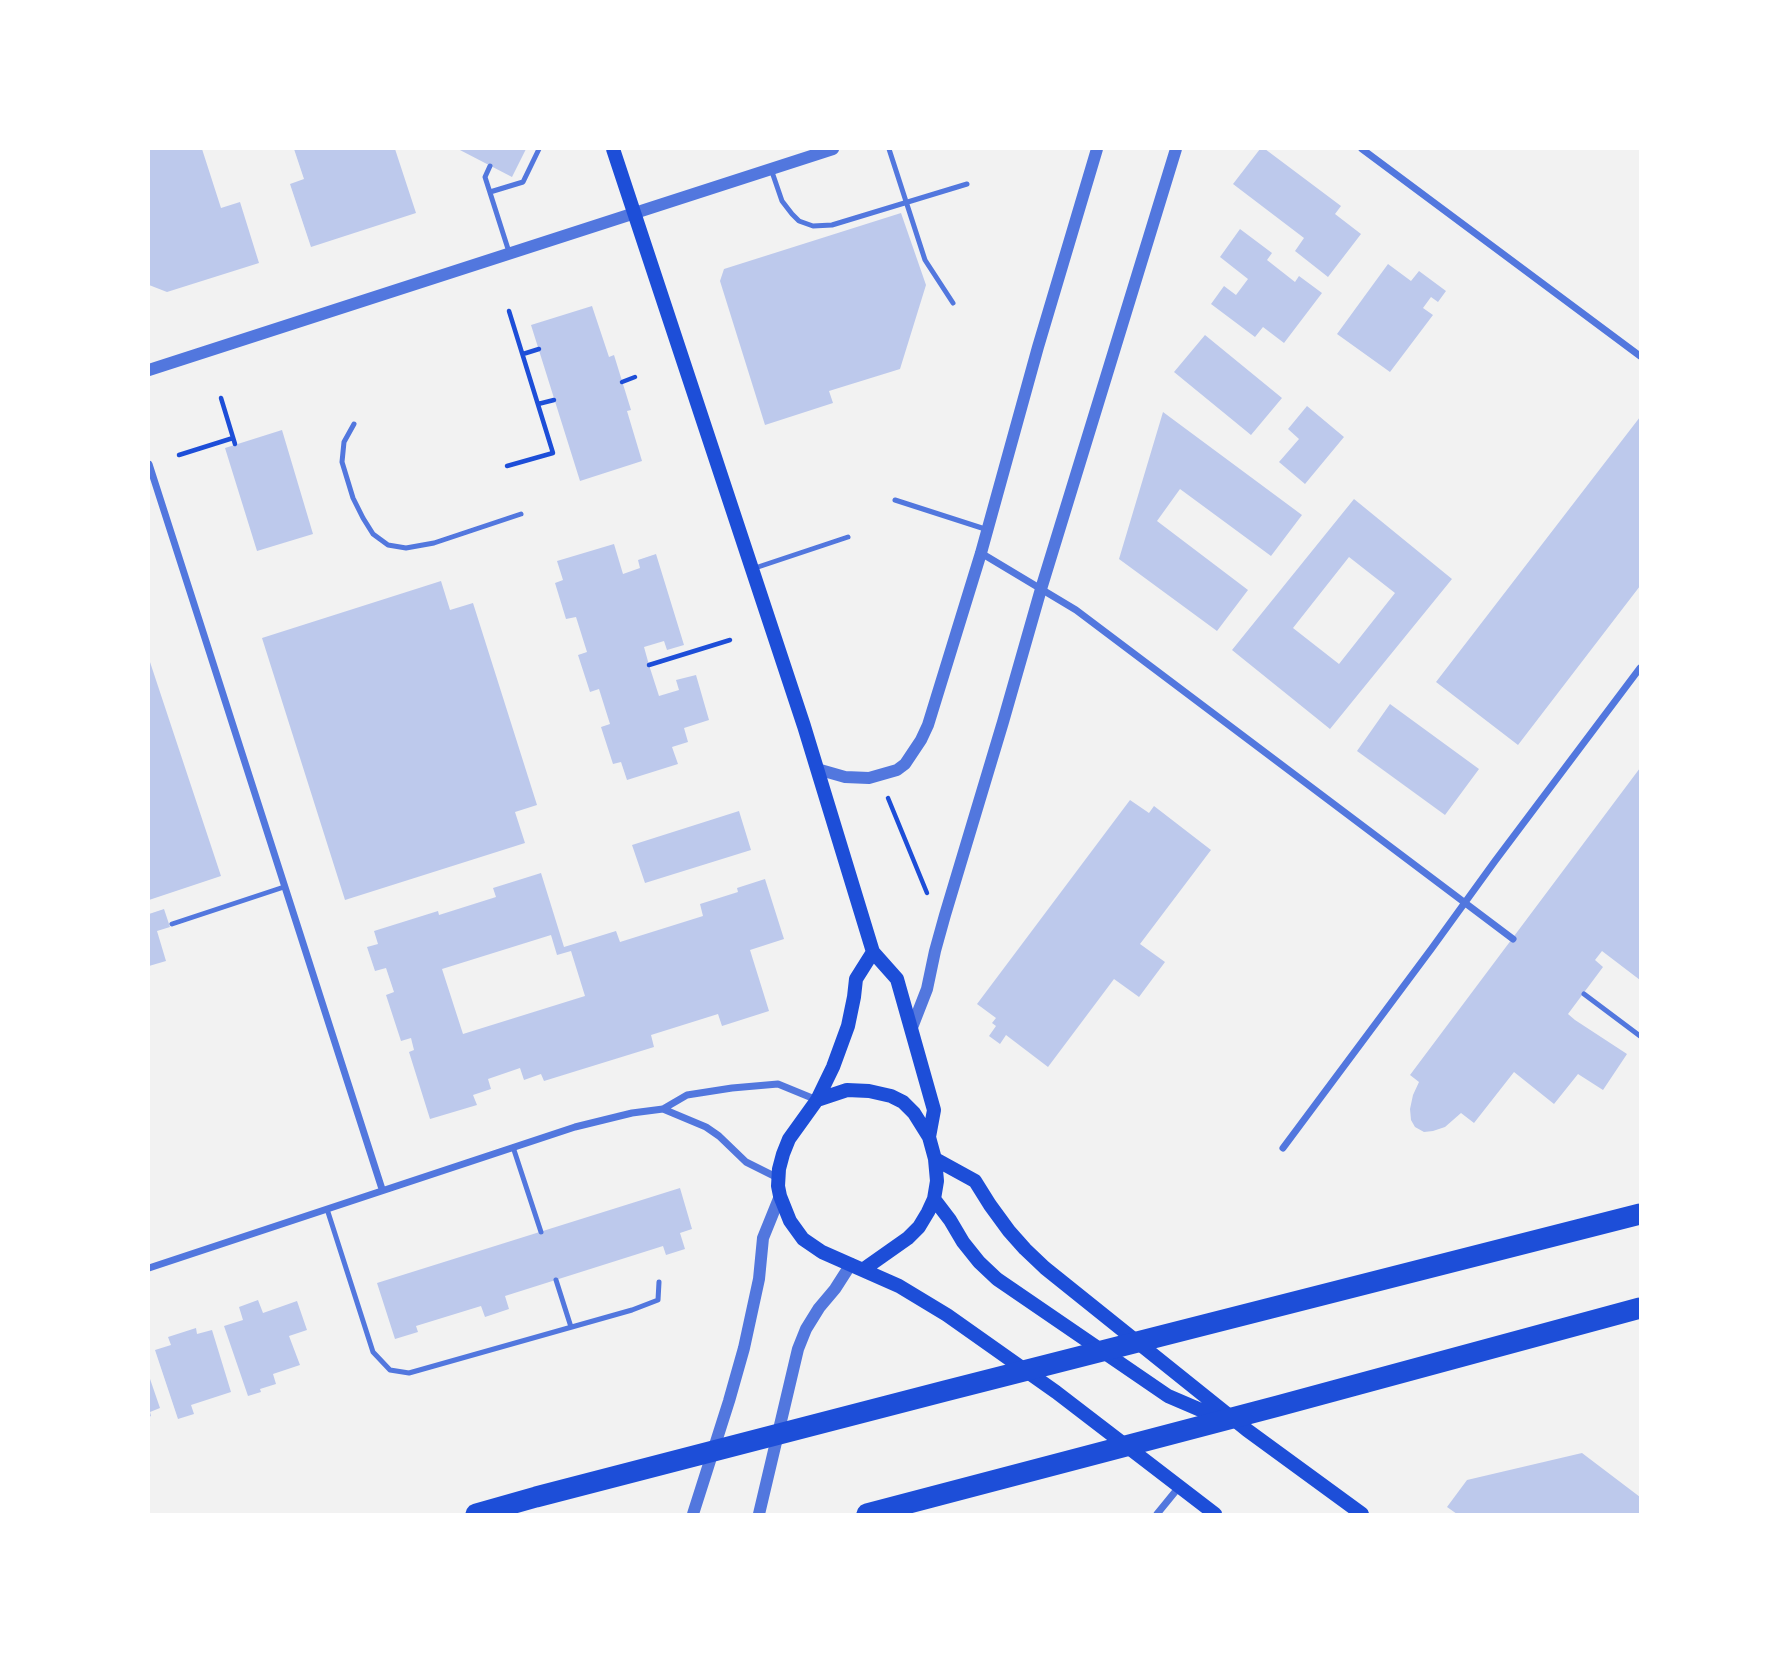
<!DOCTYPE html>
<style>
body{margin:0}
#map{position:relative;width:1789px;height:1663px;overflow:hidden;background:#f2f2f2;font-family:Signika,sans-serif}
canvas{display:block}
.frame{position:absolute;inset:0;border:150px solid #fff;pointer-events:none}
</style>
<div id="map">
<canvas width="1789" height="1663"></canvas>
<div class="frame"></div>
</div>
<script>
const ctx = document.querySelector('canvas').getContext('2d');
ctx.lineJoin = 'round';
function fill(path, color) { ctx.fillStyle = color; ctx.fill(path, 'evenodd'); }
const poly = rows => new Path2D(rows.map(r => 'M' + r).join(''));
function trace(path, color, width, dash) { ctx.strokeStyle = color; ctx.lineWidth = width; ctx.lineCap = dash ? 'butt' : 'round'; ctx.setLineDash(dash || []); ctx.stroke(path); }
fill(poly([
 [149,149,202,149,221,208,240,202,259,263,167,292,149,285],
 [294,149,395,149,416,213,311,247,290,184,304,179],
 [458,149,526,149,512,177],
 [1260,149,1265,149,1341,206,1335,214,1361,234,1328,277,1295,251,1304,238,1233,184],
 [901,213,926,285,900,369,829,391,833,403,765,425,720,281,724,269],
 [1240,229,1272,253,1267,260,1295,282,1299,276,1322,293,1284,343,1263,327,1255,337,1211,304,1224,286,1236,295,1248,279,1220,257],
 [1388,264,1411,281,1419,271,1446,291,1438,302,1431,297,1423,308,1433,315,1390,372,1337,334],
 [592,306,609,357,614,355,631,410,627,411,642,461,580,481,531,325],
 [1205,335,1282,398,1251,435,1174,372],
 [1307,406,1344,437,1305,484,1279,462,1299,439,1288,429],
 [1163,412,1302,515,1271,556,1180,489,1157,521,1248,590,1217,631,1119,559],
 [1640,417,1640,586,1518,745,1436,682],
 [282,430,313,534,257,551,225,448],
 [1354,499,1452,579,1330,729,1232,650],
 [1349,557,1395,593,1339,664,1293,628],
 [614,544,623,574,640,568,638,560,656,554,684,645,667,650,664,641,644,647,649,665,659,696,679,690,676,680,696,675,709,720,684,728,688,742,672,747,678,764,627,780,621,762,613,764,601,727,610,724,599,689,590,692,578,655,587,652,576,617,566,619,555,583,563,580,557,561],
 [441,581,450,610,473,603,537,805,515,812,525,843,345,900,262,638],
 [149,659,221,876,149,900],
 [1390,704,1479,769,1445,815,1357,751],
 [1640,768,1640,980,1602,951,1595,960,1603,967,1568,1014,1575,1020,1627,1054,1603,1090,1578,1074,1554,1104,1514,1072,1474,1123,1461,1113,1445,1127,1433,1131,1424,1132,1415,1127,1411,1120,1410,1109,1413,1095,1419,1082,1410,1075],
 [1130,800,1149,813,1154,806,1211,850,1140,944,1165,962,1139,997,1114,979,1048,1067,1006,1035,1000,1044,989,1036,996,1026,992,1023,996,1018,977,1004],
 [739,811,751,850,645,883,632,845],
 [541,873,564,947,616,931,620,942,703,916,700,904,738,892,737,888,765,879,784,939,750,950,769,1011,722,1026,718,1014,651,1035,654,1047,544,1081,541,1074,524,1080,520,1068,488,1079,491,1089,473,1095,477,1105,430,1119,409,1052,414,1050,411,1038,401,1041,386,995,394,992,386,968,375,971,367,947,378,944,374,931,438,911,439,915,496,897,493,888],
 [551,935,557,955,571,951,585,996,463,1034,442,969],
 [164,909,170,927,157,931,166,961,149,966,149,914],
 [680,1188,692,1229,680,1233,685,1249,666,1255,663,1246,505,1296,509,1309,485,1317,481,1306,416,1326,418,1332,395,1339,377,1283],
 [258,1300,263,1313,297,1301,307,1330,289,1336,300,1365,273,1374,276,1384,260,1389,261,1392,248,1396,224,1326,243,1320,239,1307],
 [196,1328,197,1334,212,1330,231,1392,191,1405,194,1414,178,1419,155,1350,171,1345,168,1337],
 [149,1376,160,1408,150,1412,151,1416,149,1417],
 [1582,1453,1640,1497,1640,1514,1457,1514,1447,1507,1467,1480]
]), '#bdc9ec');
trace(poly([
 [523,354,539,349],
 [622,382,635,377],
 [221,398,235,444],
 [538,404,554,400],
 [179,455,233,438],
 [507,466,553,453,509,311],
 [649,665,730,640],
 [888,798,927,893]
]), '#1d4ed8', 4.5);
trace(poly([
 [889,149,925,260,953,303],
 [490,166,485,177,509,252],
 [771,169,782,201,792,214,799,221,813,226,832,225,967,184],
 [490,192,523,182,539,149],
 [354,424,344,442,342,462,353,498,363,518,373,534,388,545,406,548,434,543,521,514],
 [895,500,985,529],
 [755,568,848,537],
 [172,924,284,887],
 [1584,994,1640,1036],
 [513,1147,541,1232],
 [327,1209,373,1352,390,1370,409,1373,632,1310,658,1300,659,1282],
 [556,1280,571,1327]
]), '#5277de', 5);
trace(poly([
 [1362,149,1640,356],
 [149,464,382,1189],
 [981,553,1076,610,1513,939],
 [663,1109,706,1127,719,1136,746,1162,778,1178],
 [1283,1148,1432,948,1495,861,1640,668],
 [149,1268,575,1127,632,1113,663,1109,687,1095,732,1088,778,1084,817,1100],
 [1157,1514,1179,1487]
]), '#5277de', 7);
trace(poly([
 [149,370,833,149],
 [817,769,845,777,869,778,897,770,905,764,921,740,928,725,981,553,1038,347,1097,149],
 [911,1030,927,989,935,951,945,915,1003,722,1041,589,1176,149],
 [693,1514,729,1401,744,1348,759,1279,763,1238,780,1196],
 [759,1514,798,1349,806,1329,819,1308,835,1289,851,1264]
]), '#5277de', 12);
trace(poly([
 [613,149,804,726,873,952,897,979,934,1110,929,1137],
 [873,952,856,979,854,997,848,1026,833,1067,817,1100,789,1139,783,1154,779,1169,778,1186,780,1196,790,1221,803,1239,822,1252,899,1286,947,1315,1056,1392,1215,1514],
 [817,1100,847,1090,869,1091,891,1096,903,1102,914,1113,929,1137,935,1159,937,1181,934,1199,928,1212,919,1227,908,1238,864,1269],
 [935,1159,975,1181,990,1205,1009,1231,1025,1249,1045,1268,1247,1430,1362,1514],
 [934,1199,950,1220,963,1242,979,1262,997,1279,1168,1396,1224,1420]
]), '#1d4ed8', 14);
trace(poly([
 [476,1514,536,1497,945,1391,1640,1214],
 [867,1514,1278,1406,1640,1308]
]), '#1d4ed8', 21);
</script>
